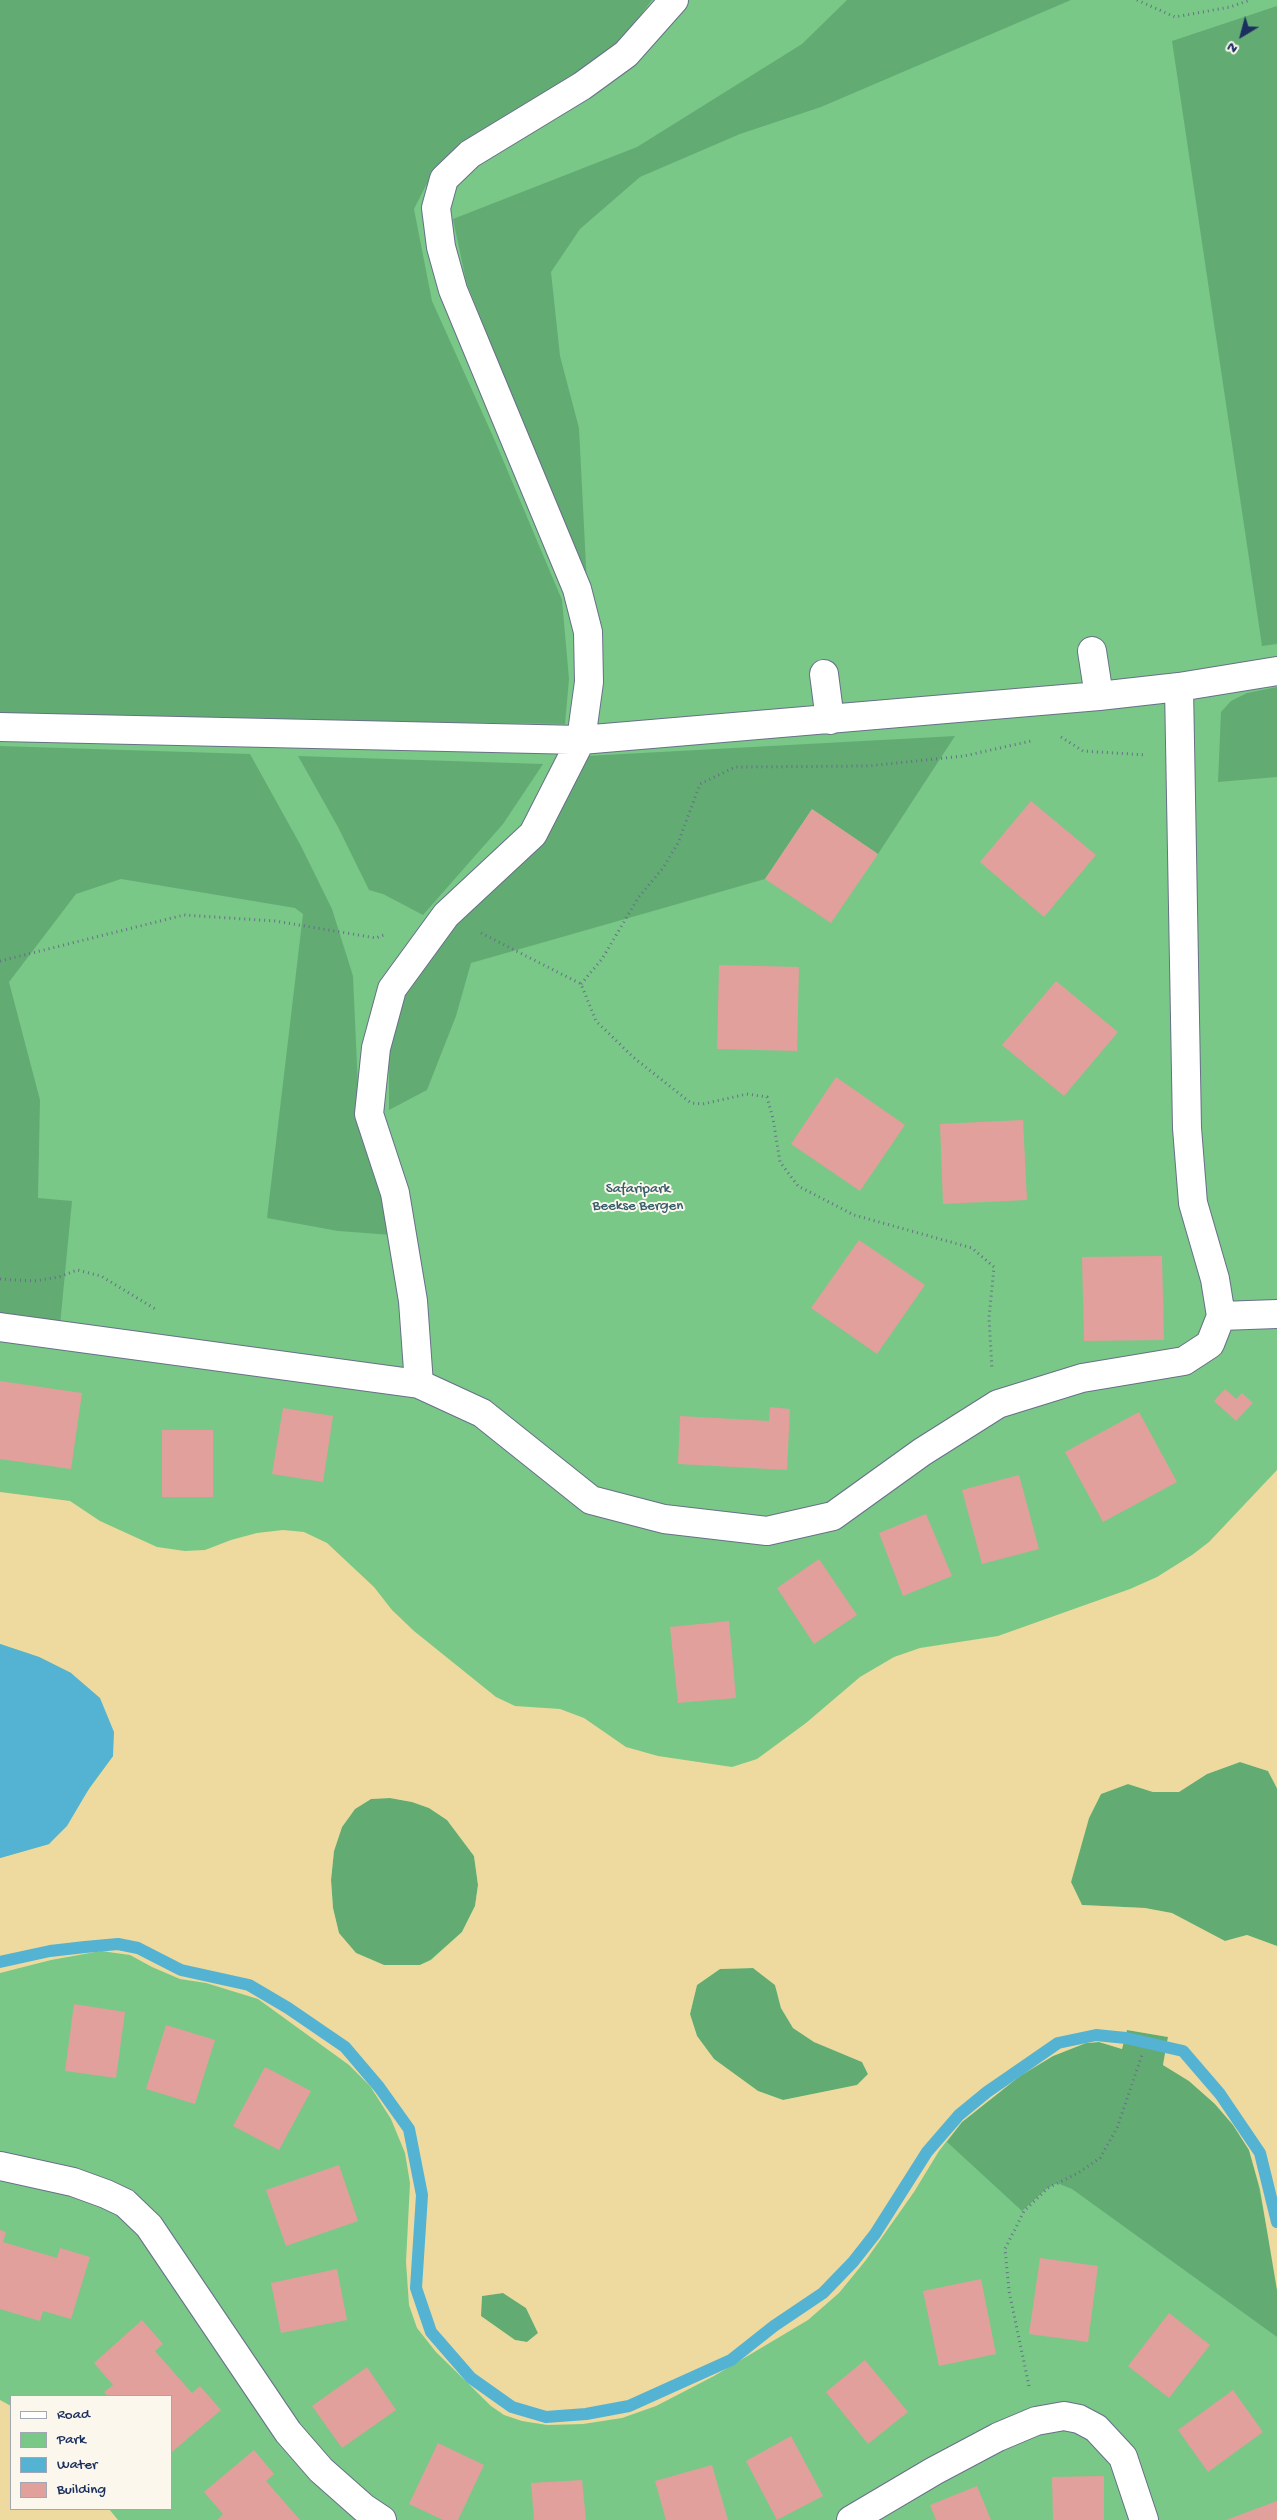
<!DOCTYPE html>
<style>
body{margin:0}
#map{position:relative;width:1277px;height:2520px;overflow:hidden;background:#f4ead4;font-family:"Gochi Hand",sans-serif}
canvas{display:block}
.legend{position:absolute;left:10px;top:2395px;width:162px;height:115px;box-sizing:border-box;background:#fbf7ec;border:1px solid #a1a7b3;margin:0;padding:6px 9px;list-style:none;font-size:15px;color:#1b2f5e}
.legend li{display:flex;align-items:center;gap:10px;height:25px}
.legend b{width:25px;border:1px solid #a1a7b3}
.north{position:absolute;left:1217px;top:10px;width:50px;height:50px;-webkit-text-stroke:4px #fbf7ec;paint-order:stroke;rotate:217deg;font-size:14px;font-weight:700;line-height:20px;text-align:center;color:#1b2f5e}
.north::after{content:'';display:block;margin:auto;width:18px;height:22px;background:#1b2f5e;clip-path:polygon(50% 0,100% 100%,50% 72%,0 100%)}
</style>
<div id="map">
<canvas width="1277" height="2520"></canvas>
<ul class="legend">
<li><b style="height:6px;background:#fff"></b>Road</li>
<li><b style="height:14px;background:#79c888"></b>Park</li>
<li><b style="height:14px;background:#54b3d3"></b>Water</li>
<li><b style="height:14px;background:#e1a09b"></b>Building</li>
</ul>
<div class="north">N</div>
</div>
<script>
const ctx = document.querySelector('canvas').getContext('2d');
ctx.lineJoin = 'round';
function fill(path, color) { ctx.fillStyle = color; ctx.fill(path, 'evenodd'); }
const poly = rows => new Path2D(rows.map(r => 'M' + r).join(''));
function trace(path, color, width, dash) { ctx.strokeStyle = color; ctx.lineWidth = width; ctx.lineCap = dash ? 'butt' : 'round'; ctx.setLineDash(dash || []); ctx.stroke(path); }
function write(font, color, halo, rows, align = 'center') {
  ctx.font = font + ' "Gochi Hand",sans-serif'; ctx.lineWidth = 4; ctx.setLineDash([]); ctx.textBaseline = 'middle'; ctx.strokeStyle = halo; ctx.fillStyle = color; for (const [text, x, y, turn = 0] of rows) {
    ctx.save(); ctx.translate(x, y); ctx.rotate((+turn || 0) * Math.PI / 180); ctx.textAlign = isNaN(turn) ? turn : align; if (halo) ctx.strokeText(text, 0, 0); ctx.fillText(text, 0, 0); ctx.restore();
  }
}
fill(poly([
 [0,0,1277,0,1277,2520,0,2520],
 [11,2396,171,2396,171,2509,11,2509]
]), '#79c888');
fill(poly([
 [0,0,652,0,618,45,436,166,414,209,432,301,495,441,562,600,569,679,565,724,0,716],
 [847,0,1071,0,821,107,740,134,640,177,580,229,551,272,560,356,579,428,587,585,466,281,453,219,637,147,802,44],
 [1277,6,1277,644,1262,646,1172,41],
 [1277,687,1277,777,1218,782,1221,712,1231,701,1247,693],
 [955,736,878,854,812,809,765,879,471,963,456,1016,427,1090,389,1110,389,1054,405,991,451,930,539,847,586,756],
 [0,746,250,754,301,846,332,909,353,976,359,1110,392,1235,338,1231,267,1218,303,914,295,908,121,879,76,894,9,982,40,1100,38,1198,72,1201,60,1325,0,1317],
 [298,756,543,764,503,824,423,915,383,894,369,890,338,827],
 [1240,1762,1268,1771,1277,1789,1277,1946,1247,1935,1225,1941,1145,1908,1082,1905,1071,1882,1089,1818,1101,1794,1128,1784,1153,1792,1178,1792,1207,1774],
 [390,1798,412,1802,429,1808,447,1820,474,1856,478,1885,475,1906,462,1932,430,1960,420,1965,384,1965,356,1953,339,1934,333,1908,331,1880,334,1851,342,1827,355,1809,371,1799],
 [753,1968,775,1985,781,2008,793,2028,814,2042,862,2062,868,2074,857,2085,783,2100,758,2091,714,2059,697,2036,690,2014,697,1985,720,1969],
 [1127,2030,1168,2037,1163,2065,1189,2081,1215,2104,1233,2125,1249,2150,1258,2183,1273,2260,1277,2290,1277,2337,1072,2189,1057,2183,1046,2189,1022,2211,947,2142,962,2122,1020,2076,1053,2056,1086,2043,1099,2042,1122,2049],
 [503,2293,526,2308,538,2333,527,2342,515,2340,480,2316,482,2296]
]), '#62ac74');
fill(poly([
 [1277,1470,1277,1788,1268,1771,1240,1762,1207,1774,1179,1792,1153,1792,1128,1784,1101,1794,1089,1818,1071,1882,1082,1905,1145,1908,1172,1913,1225,1941,1247,1935,1277,1946,1277,2290,1260,2189,1249,2150,1233,2125,1215,2104,1189,2081,1163,2065,1168,2037,1127,2030,1122,2049,1099,2042,1086,2043,1053,2056,1020,2076,962,2122,939,2151,914,2192,866,2260,839,2293,808,2320,714,2376,656,2406,622,2418,583,2424,547,2425,522,2421,504,2415,491,2406,436,2352,417,2328,409,2305,406,2262,410,2183,405,2153,391,2119,370,2086,349,2065,258,1999,206,1983,180,1979,152,1967,130,1955,101,1951,51,1960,0,1973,0,1858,49,1844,113,1756,71,1673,39,1657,0,1644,0,1492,70,1501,100,1521,157,1547,185,1551,205,1550,231,1540,257,1533,283,1530,304,1532,327,1543,374,1587,392,1610,414,1631,496,1697,515,1706,560,1709,584,1718,626,1747,658,1756,732,1767,757,1759,806,1723,860,1677,894,1657,920,1648,998,1636,1130,1589,1157,1577,1192,1555,1209,1542],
 [390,1798,412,1802,429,1808,447,1820,474,1856,478,1885,475,1906,462,1932,431,1960,420,1965,384,1965,356,1953,339,1933,333,1908,331,1880,334,1851,342,1827,355,1809,371,1799],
 [753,1968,775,1985,781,2008,793,2028,814,2042,862,2062,868,2074,857,2085,783,2100,758,2091,714,2059,697,2036,690,2014,697,1985,720,1969],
 [503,2293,526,2308,538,2333,527,2342,515,2340,481,2316,482,2296],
 [0,2400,11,2406,11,2509,109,2509,118,2520,0,2520]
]), '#eeda9e');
fill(poly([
 [0,1644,39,1657,71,1673,100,1698,114,1732,113,1756,90,1787,67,1826,49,1844,0,1858]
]), '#54b3d3');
trace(poly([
 [0,1962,50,1951,85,1947,118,1944,138,1948,181,1970,249,1985,288,2008,345,2047,379,2087,409,2129,422,2195,416,2288,431,2332,471,2378,512,2407,546,2417,586,2414,629,2406,731,2360,774,2326,823,2293,853,2262,875,2234,927,2152,959,2115,987,2092,1058,2043,1096,2035,1126,2038,1183,2051,1220,2094,1260,2153,1277,2222]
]), '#54b3d3', 12);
fill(poly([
 [1031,801,1096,855,1044,917,980,862],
 [812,809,878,854,831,923,765,879],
 [719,965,799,967,797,1051,717,1049],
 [1056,981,1118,1032,1064,1096,1002,1045],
 [836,1077,905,1125,860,1191,791,1144],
 [1023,1120,1027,1200,943,1204,940,1124],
 [859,1240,925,1285,877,1354,811,1308],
 [1162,1256,1164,1340,1084,1341,1082,1257],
 [0,1381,82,1393,71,1469,0,1459],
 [1225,1389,1236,1399,1242,1393,1253,1403,1236,1421,1214,1401],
 [770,1407,790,1409,787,1470,678,1464,680,1416,769,1421],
 [283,1408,333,1416,323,1482,272,1474],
 [1139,1412,1177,1482,1103,1522,1065,1452],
 [162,1430,213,1430,213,1497,162,1497],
 [1019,1475,1039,1549,982,1564,962,1490],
 [926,1514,952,1576,903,1596,879,1533],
 [819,1559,857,1615,814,1644,777,1588],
 [729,1621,736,1698,678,1703,670,1627],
 [74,2004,125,2012,116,2078,65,2071],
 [166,2025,215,2040,195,2104,146,2089],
 [265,2067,311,2091,279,2150,233,2126],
 [339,2165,358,2221,286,2246,266,2190],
 [0,2230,6,2232,3,2242,57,2258,60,2248,90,2257,71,2319,43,2311,40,2321,0,2309],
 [1040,2258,1098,2266,1088,2342,1029,2334],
 [337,2269,347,2320,281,2333,271,2283],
 [981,2279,996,2354,939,2366,923,2291],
 [1169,2313,1210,2345,1169,2398,1128,2366],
 [142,2320,163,2344,155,2351,192,2393,200,2386,221,2410,172,2452,171,2396,108,2396,104,2392,113,2385,94,2363],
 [865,2360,908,2412,868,2444,826,2392],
 [367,2367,396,2410,342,2448,312,2406],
 [1233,2390,1263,2432,1208,2472,1178,2430],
 [791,2436,823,2496,777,2520,746,2461],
 [438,2443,484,2465,458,2520,443,2520,409,2504],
 [254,2450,274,2474,266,2481,300,2520,217,2520,223,2514,204,2492],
 [712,2465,728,2520,666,2520,655,2481],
 [1104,2476,1104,2520,1053,2520,1052,2477],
 [582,2480,586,2520,534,2520,531,2483],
 [977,2486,991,2520,936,2520,930,2505],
 [1277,2501,1277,2520,1226,2520]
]), '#e1a09b');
const minor = poly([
 [674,0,626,54,582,86,470,154,444,179,436,208,441,247,453,290,577,589,588,632,589,682,581,740,533,834,446,915,392,989,376,1048,369,1114,395,1193,413,1301,419,1384,482,1413,591,1500,664,1519,767,1531,833,1516,922,1452,998,1404,1082,1378,1184,1361,1210,1344,1221,1316,1215,1279,1193,1203,1187,1128,1179,687],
 [1092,651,1099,696],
 [824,674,830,720],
 [0,727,581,740,1099,696,1179,687,1277,671],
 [1221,1316,1277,1314],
 [0,1327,419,1384],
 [0,2166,73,2182,106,2194,125,2203,149,2226,288,2432,321,2470,364,2508,382,2520],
 [851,2520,934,2471,998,2437,1036,2421,1064,2416,1079,2419,1096,2428,1123,2457,1144,2520]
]);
trace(minor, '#677087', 30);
trace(poly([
 [1137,0,1175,17,1230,7,1250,0],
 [1061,737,1083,751,1146,755],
 [481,933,581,984,596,1021,633,1057,691,1103,703,1104,747,1094,767,1097,773,1119,780,1162,798,1186,854,1215,972,1248,994,1267,989,1318,992,1369],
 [0,961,184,915,275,921,376,938,386,934],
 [581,984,602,959,638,898,663,868,678,843,700,784,735,767,868,766,964,756,1031,741],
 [0,1279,34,1281,59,1277,77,1270,101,1276,157,1310],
 [1029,2386,1009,2291,1005,2249,1024,2211,1048,2188,1078,2173,1100,2158,1117,2128,1143,2052]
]), '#677087', 3, [1, 4]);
trace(minor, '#fff', 28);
write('15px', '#375d6b', '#fbf7ec', [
 ["Safaripark",638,1190],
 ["Beekse Bergen",638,1207]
]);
</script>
